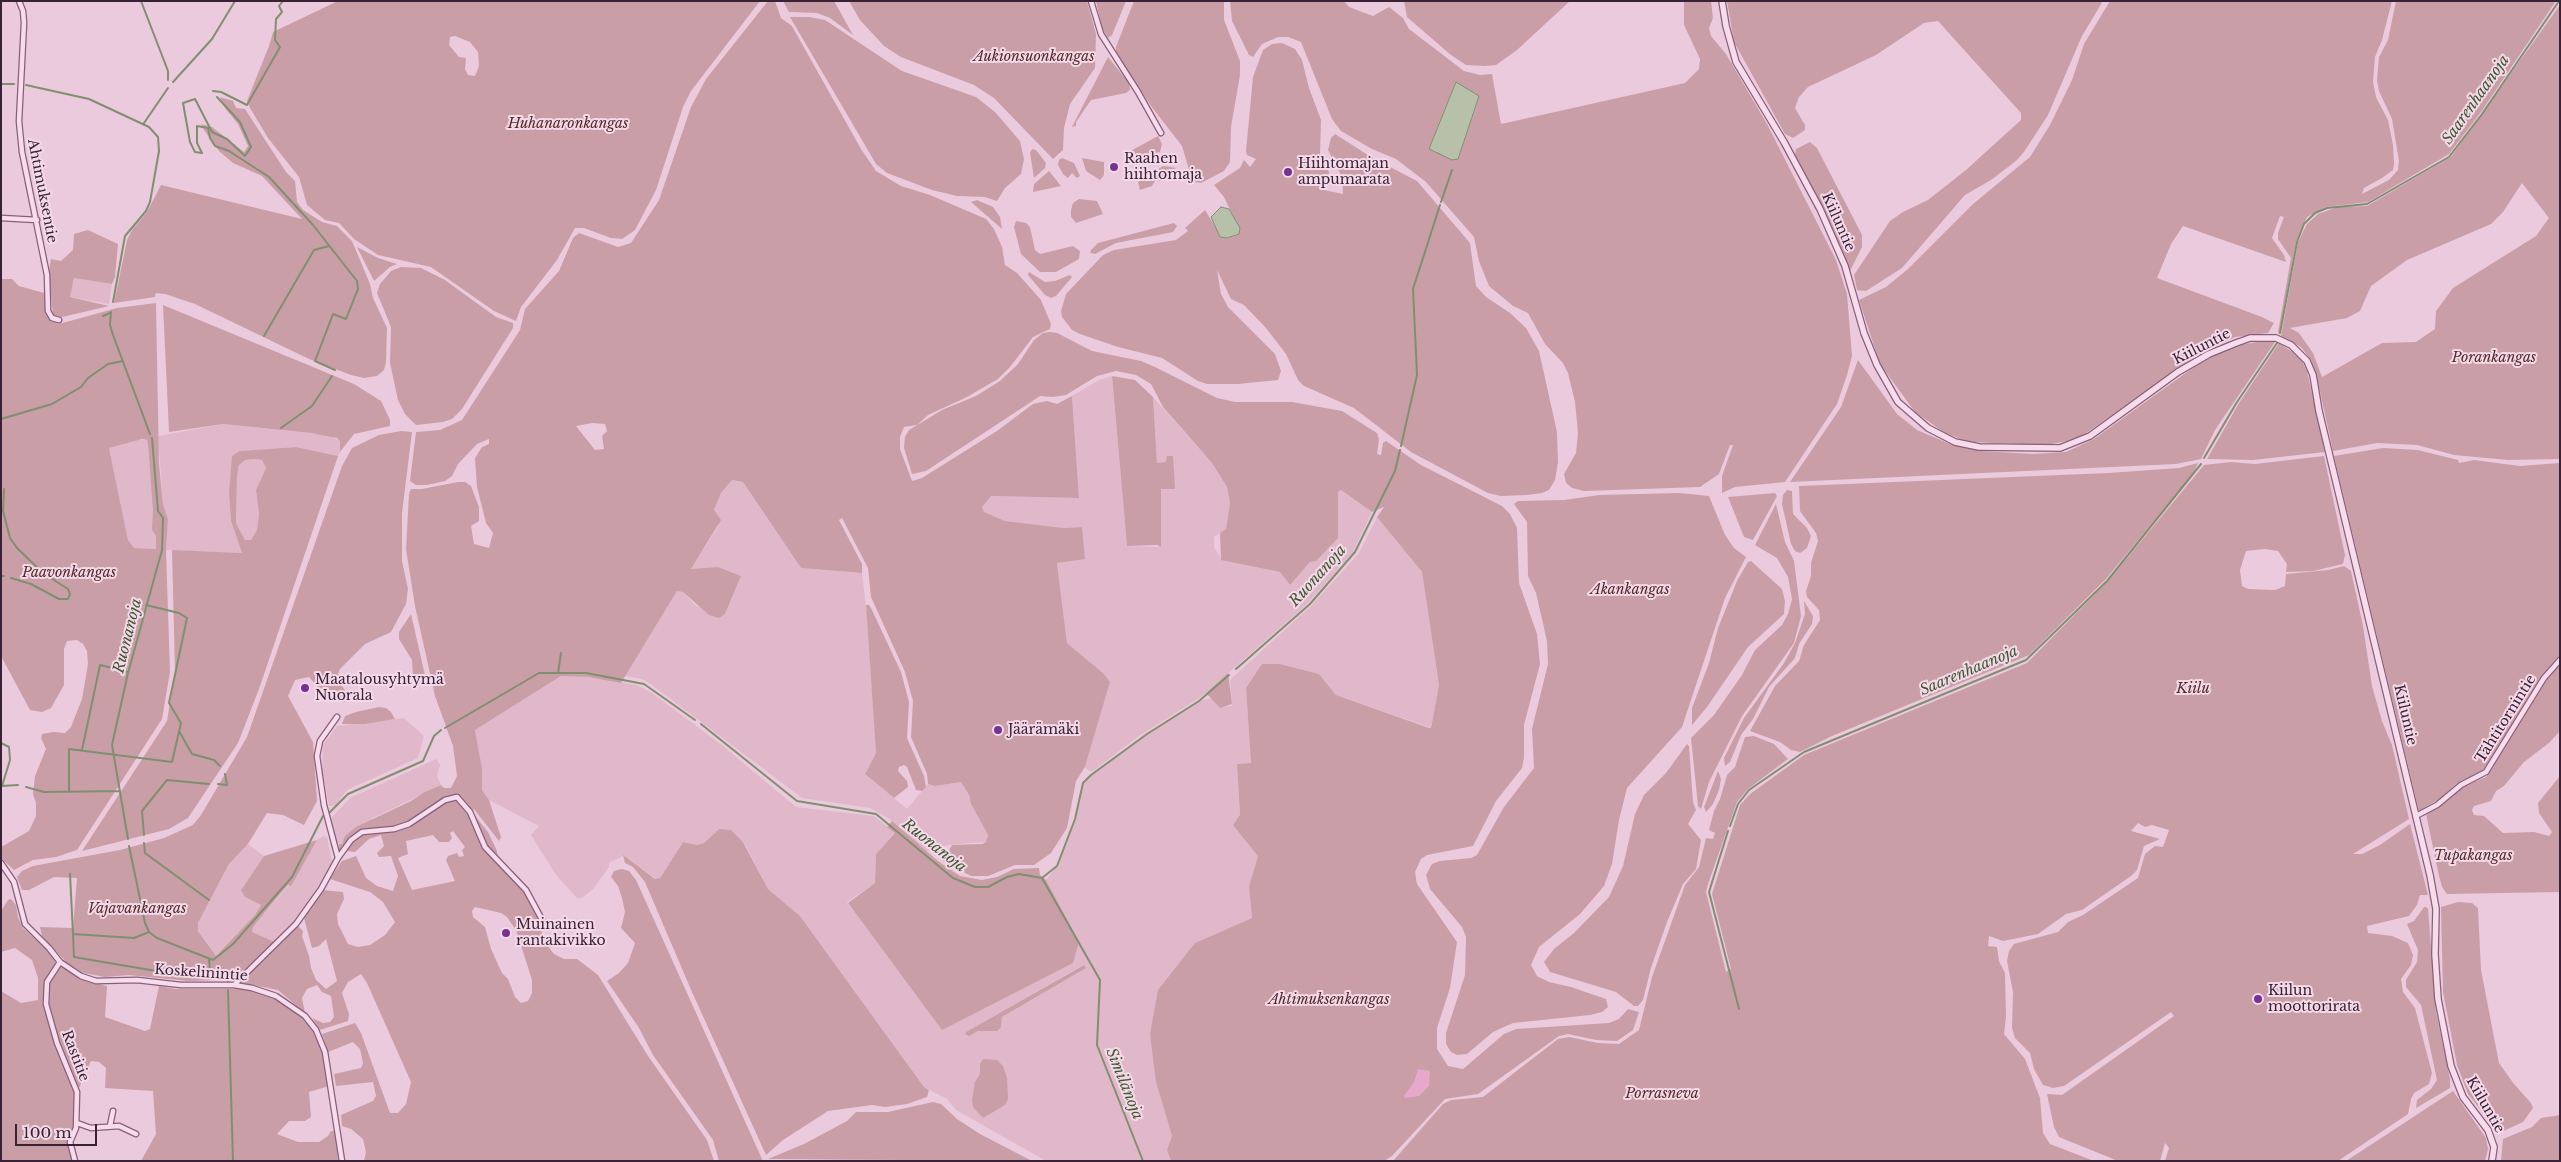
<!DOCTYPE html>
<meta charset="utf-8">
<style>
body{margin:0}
#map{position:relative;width:2561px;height:1162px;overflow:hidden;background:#eccade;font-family:"Libre Baskerville",serif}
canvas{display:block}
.frame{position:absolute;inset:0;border:2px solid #392235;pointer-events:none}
.scale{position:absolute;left:15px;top:1124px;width:82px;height:22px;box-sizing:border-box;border:2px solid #392235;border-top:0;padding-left:6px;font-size:15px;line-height:18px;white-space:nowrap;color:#392235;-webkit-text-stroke:4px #f4d9e9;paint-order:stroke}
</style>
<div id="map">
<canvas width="2561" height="1162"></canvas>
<div class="frame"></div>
<div class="scale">100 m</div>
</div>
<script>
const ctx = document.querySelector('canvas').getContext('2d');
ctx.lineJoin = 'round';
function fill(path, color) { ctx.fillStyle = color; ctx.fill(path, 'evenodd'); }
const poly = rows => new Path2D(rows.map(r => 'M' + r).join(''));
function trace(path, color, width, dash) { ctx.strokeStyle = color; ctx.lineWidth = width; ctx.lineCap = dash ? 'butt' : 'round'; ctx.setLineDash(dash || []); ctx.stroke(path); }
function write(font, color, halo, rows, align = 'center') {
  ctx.font = font + ' "Libre Baskerville",serif'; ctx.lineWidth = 4; ctx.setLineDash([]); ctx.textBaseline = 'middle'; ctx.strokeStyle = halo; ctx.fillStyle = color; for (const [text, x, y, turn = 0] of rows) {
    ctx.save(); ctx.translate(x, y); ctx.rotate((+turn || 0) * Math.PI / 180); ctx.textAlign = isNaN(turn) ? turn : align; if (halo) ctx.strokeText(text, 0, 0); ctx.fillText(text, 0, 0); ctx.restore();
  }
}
fill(poly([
 [74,278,112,284,109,304,70,297],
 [1112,376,1127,546,1161,547,1161,489,1175,488,1166,462,1157,463,1153,397,1212,463,1227,487,1230,503,1226,529,1214,537,1214,547,1222,560,1280,572,1290,585,1310,562,1337,508,1338,492,1341,490,1372,512,1352,554,1306,605,1201,697,1139,736,1093,771,1089,771,1085,767,1110,682,1103,673,1067,643,1057,562,1082,527,1064,528,1005,521,984,512,982,507,990,496,1079,498,1072,396,1099,380],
 [223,424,329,435,340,441,340,452,338,456,296,447,240,451,229,493,231,521,242,553,166,550,168,519,163,504,158,436],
 [135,440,147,440,148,444,157,549,133,548,128,540,109,448],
 [255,459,262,460,266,468,256,490,259,514,257,530,251,540,245,540,236,523,237,476,239,465,245,460],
 [732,480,743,482,801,568,862,573,867,614,876,753,865,774,907,809,928,784,935,786,961,782,969,795,971,804,988,835,986,842,948,845,926,851,888,818,870,808,802,798,652,685,642,679,625,676,677,591,683,592,696,606,725,614,741,576,718,567,691,569,719,525,714,510,721,493],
 [1377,517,1422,572,1439,685,1431,728,1336,695,1319,674,1280,664,1246,688,1251,763,1237,764,1240,816,1258,856,1249,886,1252,918,1195,943,1156,1082,1172,1136,1167,1150,1171,1161,1046,1161,956,1110,947,1099,924,1087,800,916,768,889,744,842,719,829,704,843,698,845,683,842,660,878,656,879,623,856,609,863,609,867,593,889,582,898,577,898,556,875,531,835,539,826,489,800,482,790,482,768,475,730,561,676,589,677,637,685,652,693,722,745,796,807,874,816,895,833,876,854,875,883,847,902,942,1029,1078,942,1046,880,1057,866,1063,850,1075,819,1083,783,1094,772,1147,734,1199,701,1212,698,1219,707,1232,706,1230,680,1312,605,1359,553],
 [1083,965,1086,968,1002,1017,1001,1027,966,1032],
 [404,718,424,736,418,758,347,790,335,806,329,806,322,770,323,745,337,726],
 [436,759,440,765,437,776,441,785,373,818,342,844,337,843,331,818,350,798],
 [323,836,327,837,332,862,298,921,275,942,252,932,253,927,289,885,317,840],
 [248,844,264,856,241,890,245,897,261,905,255,915,216,956,198,931,198,923,229,864]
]), '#e1b8ca');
fill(poly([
 [338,1,760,1,691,91,683,107,656,190,635,230,622,239,611,238,584,228,575,228,557,260,521,307,516,321,494,311,431,267,378,255,354,239,339,223,325,220,307,205,299,177,268,138,250,108,247,101,269,46,273,32],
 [455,36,470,42,478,52,479,66,475,76,468,75,465,69,466,58,459,57,449,45,450,37],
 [768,1,775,1,781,18,792,26,861,149,876,171,901,186,930,195,986,219,994,229,1002,247,1005,265,1017,273,1041,300,1051,324,1050,329,1033,337,1010,367,998,379,965,398,928,415,917,425,904,427,900,437,900,449,912,481,922,478,997,431,1033,404,1047,401,1057,404,1072,396,1079,498,991,496,982,507,984,512,1005,521,1064,528,1082,527,1085,559,1057,563,1067,643,1103,673,1110,682,1085,767,1076,781,1067,828,1051,853,1034,865,1015,865,988,876,971,876,943,861,952,845,982,844,986,842,988,835,971,804,969,795,961,782,935,786,928,784,927,774,911,737,913,701,905,672,871,597,868,568,842,518,839,520,862,564,862,573,801,568,743,482,732,480,721,493,714,510,721,520,691,569,718,567,741,576,725,614,719,618,709,615,683,592,677,591,621,683,589,677,561,676,475,730,482,768,482,790,489,800,501,837,499,841,474,809,471,811,488,832,497,851,499,866,524,890,534,905,541,931,550,949,554,954,564,959,577,959,598,975,648,1056,707,1140,714,1161,364,1161,366,1152,363,1139,351,1129,342,1126,341,1115,373,1101,376,1096,373,1082,336,1086,334,1074,361,1068,363,1063,360,1049,353,1042,328,1052,322,1034,355,1023,361,1033,390,1113,398,1113,406,1104,411,1082,367,983,361,974,348,982,342,993,349,1014,348,1021,320,1030,312,1018,323,1023,330,1022,334,1017,331,996,322,992,317,985,307,989,302,998,305,1013,278,990,243,983,242,981,297,925,303,931,302,936,309,956,311,968,316,980,326,989,337,981,326,939,319,946,312,948,304,918,322,890,343,892,344,899,337,914,338,924,348,944,358,947,370,945,385,935,395,922,383,902,370,892,330,879,342,861,356,856,366,878,377,886,393,891,398,876,391,856,379,857,377,853,384,846,381,835,369,839,355,852,339,850,339,844,342,844,345,836,356,827,411,801,423,793,441,785,444,788,451,788,457,776,453,746,435,696,415,606,406,549,409,494,411,489,422,489,458,482,465,482,471,486,479,507,479,521,471,526,474,544,489,548,493,533,486,523,477,487,475,458,482,447,489,444,489,439,477,444,458,464,452,476,445,481,427,485,416,485,410,481,416,432,440,430,462,420,520,330,525,309,559,271,573,238,579,233,618,247,631,243,659,200,691,107,706,79],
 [592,423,605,424,607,431,602,436,604,449,595,450,576,426],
 [453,831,465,847,462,850,464,856,459,857,457,853,448,856,446,860,455,881,412,890,398,858,408,854,406,841,433,835,439,842,449,842,452,838,450,833],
 [475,907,501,913,507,917,516,930,532,980,532,993,528,1001,521,1003,515,997,508,979,502,973,491,949,485,927,473,917,472,911],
 [783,1,834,1,853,35,830,18,817,13,789,12],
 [849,1,1087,1,1096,34,1095,68,1070,104,1064,128,1063,150,1053,159,994,98,974,85,901,57,884,46,860,20],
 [1096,1,1126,1,1112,35,1108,38,1102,28],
 [1134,1,1224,1,1224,20,1240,61,1240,75,1231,127,1230,162,1224,171,1201,183,1195,182,1190,173,1182,146,1151,106,1116,53,1116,47],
 [1230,1,1344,1,1349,7,1373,16,1389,7,1403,18,1409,29,1464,71,1480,75,1492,74,1501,124,1685,83,1699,69,1700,59,1684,25,1684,1,1711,1,1713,18,1709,28,1711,36,1726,54,1767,124,1836,260,1847,294,1852,356,1847,375,1837,404,1785,482,1735,487,1722,493,1722,476,1733,445,1730,445,1719,474,1700,487,1584,491,1572,488,1566,483,1564,474,1576,453,1578,433,1575,402,1568,373,1563,363,1545,344,1528,313,1513,306,1489,286,1479,261,1474,237,1426,182,1396,159,1372,149,1341,131,1332,119,1301,42,1288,37,1278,37,1262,44,1253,57,1249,55,1232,21],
 [1456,82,1479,97,1458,159,1429,149],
 [1404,1,1570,1,1517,50,1496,65,1485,66,1466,65,1451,55,1407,17],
 [1727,1,2103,1,2082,36,2048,115,2024,152,2016,161,1991,180,1965,195,1902,268,1866,291,1857,290,1854,275,1890,221,1903,212,1928,200,1966,170,2021,120,2021,113,1938,21,1924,23,1876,55,1808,87,1799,97,1795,108,1805,125,1805,130,1793,138,1785,134,1734,42],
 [2110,1,2392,1,2382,40,2375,57,2373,82,2376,97,2388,120,2393,145,2394,164,2393,170,2382,178,2364,188,2362,194,2389,180,2398,170,2399,161,2392,119,2379,91,2377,80,2379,57,2388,40,2396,1,2556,1,2481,112,2449,154,2368,202,2326,207,2307,217,2296,242,2279,335,2278,332,2291,258,2278,239,2278,233,2284,217,2280,216,2272,238,2284,255,2286,262,2183,226,2171,244,2157,278,2262,317,2274,323,2268,333,2235,337,2195,357,2082,436,2067,441,2047,445,1969,442,1945,433,1915,412,1880,364,1859,300,1886,287,1908,269,1973,204,2030,157,2050,125,2072,80,2084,44],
 [2560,5,2560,459,2508,460,2454,455,2417,445,2377,443,2333,451,2318,382,2311,360,2301,347,2281,336,2298,242,2307,224,2318,214,2338,207,2367,206,2451,157],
 [2522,183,2549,218,2536,236,2453,288,2436,311,2435,329,2416,342,2382,343,2322,377,2313,353,2299,333,2290,328,2347,318,2360,311,2371,286,2407,260,2491,224,2503,212],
 [790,17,809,17,825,20,902,71,976,97,995,112,1020,141,1024,159,1021,174,1005,188,997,201,985,197,957,196,932,190,887,173,876,164],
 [1282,43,1295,49,1302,60,1309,88,1321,120,1320,155,1329,172,1324,190,1343,194,1342,177,1328,150,1331,138,1335,134,1371,157,1417,181,1470,243,1476,286,1486,297,1510,313,1526,328,1539,351,1557,432,1558,463,1555,480,1549,490,1542,493,1527,495,1501,496,1488,493,1411,452,1354,408,1304,386,1298,380,1286,354,1266,328,1244,305,1231,299,1217,270,1221,294,1228,307,1275,354,1281,371,1278,380,1238,384,1207,384,1198,381,1162,358,1118,347,1080,334,1072,330,1062,317,1061,311,1066,294,1103,255,1114,250,1176,240,1188,231,1185,228,1205,210,1222,238,1235,236,1240,231,1224,197,1214,185,1240,168,1244,160,1250,167,1256,159,1247,155,1246,151,1253,77,1263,50,1272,44],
 [1108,57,1129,83,1130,90,1126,93,1091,100,1076,122,1076,126,1072,127],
 [220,97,233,101,236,108,245,109,286,172,295,181,297,202,303,210,322,222,337,226,352,241,370,284,373,298,387,328,386,362,384,370,377,376,364,378,351,375,309,359,195,304,165,294,156,293,155,297,114,303,127,240,132,230,147,212,161,185,302,219,262,176,233,163,219,151,204,130,201,124,212,127,244,152,248,146,238,124,225,108],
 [1158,136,1162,144,1160,152,1143,155,1131,164,1127,153],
 [1810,142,1817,148,1862,235,1862,247,1850,271,1822,206,1795,155,1796,149],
 [1032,149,1036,150,1046,163,1045,168,1034,178,1030,153],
 [1062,158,1074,163,1080,176,1077,178,1072,173,1068,178,1063,174,1058,165,1059,160],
 [1082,158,1104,162,1104,175,1100,180,1086,171],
 [1163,166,1177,168,1165,172,1163,180,1155,181,1152,186,1140,190,1138,182],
 [1049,171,1061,186,1033,192,1034,184],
 [1079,199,1097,201,1103,214,1076,223,1071,217,1071,210,1073,203],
 [977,200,993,207,1000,217,1002,229,971,202],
 [1016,221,1026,223,1030,227,1035,250,1040,254,1073,246,1080,251,1079,259,1056,272,1040,272,1021,254,1014,227],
 [1174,223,1177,226,1173,232,1116,243,1095,254,1090,253,1091,250,1098,243],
 [88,230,118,244,115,277,112,284,74,278,70,297,109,306,58,318,53,314,52,305,49,271,51,259,61,261,73,250,74,234],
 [357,247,378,258,397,264,390,267,374,281],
 [401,267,421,268,445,280,496,317,513,323,513,328,462,409,452,419,443,422,416,425,405,414,398,400,390,363,391,327,377,293,380,284,391,271],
 [1029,272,1045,282,1055,281,1070,275,1072,277,1056,296,1051,298,1045,295,1028,275],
 [1,279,12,279,19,286,44,293,47,316,59,324,117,308,156,303,159,464,163,504,168,519,166,550,170,672,162,719,77,850,56,857,33,860,14,870,1,858,1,847,29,831,36,816,36,803,33,794,35,776,46,749,41,738,42,734,53,732,65,733,71,727,82,699,88,664,87,651,83,644,77,640,67,641,64,649,64,685,51,708,42,712,30,710,1,656],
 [142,439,147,440,148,444,153,510,152,530,156,536,156,549,134,548,128,540,109,448],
 [163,305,354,384,381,401,390,420,390,426,354,434,340,452,340,441,337,438,311,433,223,424,169,432],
 [1050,332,1057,333,1092,351,1141,361,1155,367,1217,398,1235,402,1292,402,1342,411,1377,433,1379,439,1377,454,1381,455,1383,443,1386,441,1421,465,1502,506,1510,514,1517,528,1519,583,1537,634,1540,664,1524,725,1524,758,1522,768,1496,801,1473,846,1427,855,1421,859,1415,872,1417,884,1457,942,1450,988,1437,1028,1437,1049,1448,1066,1463,1069,1504,1034,1516,1029,1609,1023,1619,1019,1628,1009,1639,1012,1633,1030,1617,1041,1596,1040,1568,1034,1559,1036,1478,1094,1445,1099,1392,1156,1384,1161,1171,1161,1167,1150,1172,1136,1156,1082,1150,1034,1158,990,1195,943,1252,918,1249,886,1258,856,1233,825,1240,815,1237,764,1251,763,1246,688,1262,664,1280,664,1319,674,1336,695,1429,728,1431,728,1439,685,1422,572,1377,517,1384,507,1372,512,1341,490,1338,492,1338,538,1316,561,1310,562,1290,585,1280,572,1221,560,1220,533,1226,529,1230,503,1227,487,1212,463,1163,407,1151,384,1136,375,1116,371,1097,376,1066,395,1053,397,1040,396,926,471,912,474,904,448,905,437,909,430,942,410,976,396,1000,381,1018,364,1034,340,1043,333],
 [2264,341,2275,342,2215,430,2201,459,2176,464,1790,482,1841,407,1858,360,1897,414,1917,430,1950,444,1981,451,2033,454,2066,452,2094,439,2194,367,2224,350,2245,344],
 [2279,343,2300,357,2307,371,2325,452,2253,460,2207,459,2239,403],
 [1112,376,1135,380,1153,397,1157,463,1166,462,1167,456,1173,456,1175,489,1161,489,1161,547,1157,545,1127,546],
 [401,431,412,432,402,513,402,561,408,589,406,604,391,632,365,644,340,669,338,674,339,681,349,697,347,702,341,702,332,691,320,689,309,677,295,680,288,696,313,742,317,801,304,825,283,815,267,813,248,844,229,864,198,923,198,931,216,956,255,915,261,905,245,897,241,890,264,856,317,840,291,886,288,885,280,894,253,927,252,932,275,942,239,975,218,980,188,981,129,975,105,977,84,973,67,963,42,936,40,927,73,928,77,878,54,877,29,890,22,890,17,877,22,871,33,866,120,850,164,838,193,825,201,815,247,737,342,466,352,448,379,435],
 [296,447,338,456,259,689,238,743,188,818,169,829,82,851,167,721,175,673,172,550,242,553,231,521,229,493,232,456,240,451],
 [255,459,262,460,266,468,256,490,259,514,257,530,251,540,245,540,236,523,237,476,239,465,245,460],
 [2383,448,2418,450,2458,460,2459,463,2474,460,2520,466,2560,463,2560,658,2542,678,2481,774,2456,784,2441,798,2419,811,2334,456],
 [2324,456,2345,555,2343,564,2313,571,2286,572,2287,564,2278,551,2265,549,2246,551,2240,570,2242,586,2248,589,2275,590,2285,586,2286,574,2328,570,2344,566,2351,571,2363,626,2372,686,2382,721,2392,745,2409,819,2353,854,2362,854,2380,845,2410,824,2428,895,2420,895,2417,905,2409,916,2367,926,2368,933,2392,936,2408,943,2413,955,2411,965,2401,979,2403,992,2415,1008,2432,1073,2429,1084,2414,1093,2411,1099,2408,1114,2338,1161,2165,1161,2169,1148,2165,1143,2160,1161,2118,1161,2059,1137,2054,1127,2047,1094,2062,1095,2174,1016,2171,1012,2064,1086,2053,1088,2043,1085,2034,1069,2030,1053,2015,1038,2012,1028,2013,992,2007,961,2009,951,2014,944,2058,932,2068,922,2083,915,2138,878,2145,854,2155,846,2163,847,2169,830,2152,825,2145,827,2138,823,2131,831,2160,839,2144,846,2137,870,2131,876,2082,910,2066,914,2038,934,2003,941,1989,936,1988,946,1997,947,1999,961,2005,973,2006,1017,2004,1034,2025,1059,2040,1098,2043,1133,2050,1144,2094,1161,1393,1161,1443,1104,1451,1100,1483,1097,1558,1039,1569,1037,1598,1043,1619,1044,1639,1030,1652,977,1685,885,1699,867,1706,838,1713,839,1715,833,1709,830,1714,811,1720,799,1727,775,1735,767,1745,737,1754,736,1774,744,1788,759,1748,789,1737,802,1708,884,1706,892,1726,972,1731,969,1712,894,1740,805,1750,794,1804,755,2027,663,2108,581,2204,465,2231,462,2255,464],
 [2198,463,2193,474,2105,580,2029,655,1832,736,1800,752,1791,750,1780,742,1750,731,1775,686,1799,661,1804,645,1820,620,1819,610,1807,597,1806,591,1811,576,1811,563,1818,541,1816,533,1800,511,1799,486,2108,473,2179,468],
 [1787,490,1792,491,1793,514,1807,528,1811,536,1807,548,1800,553,1795,551,1791,544,1782,504,1783,495],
 [1680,493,1709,496,1725,535,1734,548,1746,557,1725,598,1682,727,1627,788,1619,820,1612,864,1604,886,1580,914,1539,947,1531,965,1537,976,1549,982,1571,987,1606,999,1608,1007,1602,1012,1590,1015,1513,1023,1493,1032,1467,1054,1457,1055,1451,1052,1446,1044,1446,1033,1465,975,1466,937,1462,927,1430,889,1426,875,1432,864,1440,861,1471,858,1477,855,1504,807,1534,768,1532,729,1548,664,1547,641,1536,593,1528,576,1527,522,1514,504,1518,501,1564,500,1599,495],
 [1775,493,1777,496,1753,540,1744,537,1728,497],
 [1776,504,1785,542,1794,561,1801,616,1794,643,1742,716,1709,782,1701,809,1698,806,1691,738,1714,715,1742,675,1755,650,1782,625,1788,614,1792,599,1788,577,1777,558,1755,545],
 [1751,561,1782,589,1785,601,1784,614,1748,647,1707,707,1692,725,1692,708,1709,663,1718,628,1737,581,1748,562],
 [1804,601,1813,616,1812,624,1799,644,1795,658,1769,687,1753,719,1741,735,1730,762,1725,766,1724,758,1744,718,1784,663,1795,643,1805,614],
 [866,605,869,605,871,608,901,672,909,702,907,738,924,776,926,787,922,791,916,790,907,767,904,765,899,767,898,771,907,781,908,787,894,798,865,774,876,753],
 [411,614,427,684,425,686,419,684,413,677,412,660,399,639,399,632],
 [2560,663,2560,731,2549,743,2524,762,2504,786,2496,791,2491,801,2474,806,2472,810,2474,815,2484,816,2503,833,2534,832,2549,836,2552,832,2539,813,2538,803,2560,776,2560,892,2447,894,2442,887,2439,876,2426,814,2444,803,2458,789,2486,777,2546,680],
 [1228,673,1232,704,1220,708,1206,693],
 [379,707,386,708,391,712,395,719,365,724,342,724,345,716,356,712],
 [1687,744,1689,746,1693,802,1696,810,1688,824,1701,840,1696,869,1683,884,1667,922,1651,968,1643,1000,1638,1006,1634,1006,1616,992,1550,972,1544,962,1554,949,1574,933,1609,897,1623,866,1635,814,1644,795,1666,773],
 [1718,771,1721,779,1719,790,1713,804,1706,812,1704,807],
 [892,821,938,861,960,876,982,880,997,877,1014,869,1039,868,1040,875,1046,880,1079,942,1073,963,942,1030,848,903,875,883,876,854,895,833,887,827],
 [719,829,731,830,743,842,768,889,800,916,924,1087,929,1090,927,1097,907,1104,885,1107,872,1105,828,1111,783,1140,766,1155,692,992,645,882,633,867,625,863,623,855,655,879,660,878,683,842,697,845,704,843],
 [622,869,629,871,636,880,762,1159,761,1161,719,1161,713,1140,653,1055,639,1028,607,981,619,973,628,963,635,943,621,928,625,912,622,898,618,886,611,877,614,871],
 [11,899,16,905,18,917,23,928,50,953,56,964,45,981,45,1007,57,1049,75,1090,75,1125,67,1142,73,1161,1,1161,1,991,21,1003,38,1000,38,978,32,960,15,948,1,952,1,911,8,900],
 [2458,902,2472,903,2478,908,2481,970,2499,1063,2514,1084,2531,1103,2533,1108,2523,1122,2499,1133,2468,1094,2457,1065,2443,992,2441,907],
 [2424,907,2428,908,2436,1012,2450,1079,2450,1088,2416,1108,2417,1100,2431,1089,2437,1080,2421,1005,2406,987,2406,980,2417,962,2418,950,2407,924,2414,921],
 [1084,965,1086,968,1002,1017,1001,1027,997,1031,978,1031,969,1036,965,1034,966,1032],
 [59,966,90,982,107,986,105,1017,145,1031,150,1029,159,986,176,989,247,989,269,995,283,1002,303,1018,319,1039,324,1054,329,1086,309,1092,311,1117,305,1121,289,1121,277,1134,298,1142,319,1142,328,1136,331,1131,336,1131,338,1161,141,1161,156,1134,153,1091,105,1088,106,1068,99,1062,91,1061,79,1088,61,1047,48,999,48,984],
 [983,1059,997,1060,1003,1066,1007,1078,1008,1099,1005,1105,983,1118,973,1107,972,1100,975,1082,980,1074,980,1064],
 [2453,1091,2486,1138,2488,1149,2485,1161,2346,1161],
 [933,1102,941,1104,957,1119,980,1134,1032,1161,768,1159,804,1144,847,1121,856,1112,888,1112],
 [2560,1115,2560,1161,2501,1161,2503,1139,2532,1127,2541,1118]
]), '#ca9ea6');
fill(poly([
 [1418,1069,1430,1071,1429,1086,1419,1096,1405,1098,1404,1096,1414,1082]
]), '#e6a9cb');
const water = poly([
 [1456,82,1479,96,1458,159,1452,160,1429,149,1456,82],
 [1221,207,1229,209,1240,228,1239,234,1227,238,1220,237,1211,217,1221,207]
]);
fill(water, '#b7c1aa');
trace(water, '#818f71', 1);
trace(poly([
 [141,1,168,71,168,80],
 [173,82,212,39,235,1],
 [1,84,14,84],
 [26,85,89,99,149,127,158,137,159,151,150,202,146,211,125,236,113,302],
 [213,91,221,92,247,105,280,47,275,40,276,19,282,12,279,6,283,1],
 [217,97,240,122,251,147,245,156,227,139,212,132,195,99,183,103,190,142,195,152,202,153,197,143,197,126,208,128,210,138,215,146,229,151,269,177,313,225,357,281,358,289,346,319,333,314,315,361,335,370],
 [144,123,168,88],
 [1441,202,1452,170],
 [111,312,110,325,113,335,150,434],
 [103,316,110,313],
 [2280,333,2297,242,2304,224,2315,213,2327,208,2367,204,2449,157,2482,114,2559,1],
 [264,336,314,250,329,246],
 [1,419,52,404,81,387,88,378,108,364,123,361],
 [281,428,312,406,332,376],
 [1401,446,1417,375,1413,289,1440,205],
 [2204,458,2237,402,2277,343],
 [4,489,3,511,10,538,17,548,43,573,68,589,70,594,68,599,59,599,31,584,11,578],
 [1,576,4,576],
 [1236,669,1310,604,1355,552,1395,471,1400,450],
 [558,673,561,653],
 [701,724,797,801,876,814,953,878,975,887,988,887,1007,877,1019,874,1042,878,1057,866,1075,819,1083,783,1091,775,1147,734,1199,701,1229,675],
 [445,728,539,673,586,673,644,684,695,720],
 [179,731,192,754,214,760,220,766],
 [1,743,9,747,10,760,2,786],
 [82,750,100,665,128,672],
 [218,784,227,785,225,774],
 [1,786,18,785],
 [26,787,44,792,120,791],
 [69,791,69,749,172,762,181,723,169,703,187,618,179,613,146,605],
 [329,813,348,794,423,761,434,736,441,730],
 [1730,826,1738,804,1749,790,1804,752,2026,660,2107,581,2201,464],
 [1728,831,1709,892,1739,1009],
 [144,835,142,811,167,780,209,784],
 [128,839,112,745,128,673,162,550,163,518,158,511,152,438],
 [144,843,145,853,209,900],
 [129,846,145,923,149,932,157,938,213,960,233,944,292,877,323,816],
 [70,874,73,934,134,938,149,932],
 [1042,878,1100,980,1097,1045,1143,1161],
 [73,934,74,957,162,972],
 [209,959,210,970,215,975,227,978,228,981],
 [228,990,233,1161]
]), '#818f71', 2);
const minor = poly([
 [19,1,23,11,24,23,19,121,22,152,47,275,48,311,52,318,59,320],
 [1091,1,1101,34,1138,92,1161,133],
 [1,218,37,220],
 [2416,816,2437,805,2461,785,2486,772,2544,678,2560,660],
 [338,858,351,840,362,832,394,829,409,824,445,800,457,797,470,812,485,847,526,890,546,927],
 [1,863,14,882,25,924,49,948,60,962,81,976,96,981,137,980,181,985,234,985,252,988,276,996,305,1016,316,1030,325,1052,342,1161],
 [60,962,47,982,46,1004,57,1043,77,1092,76,1128,70,1142,75,1161],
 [234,985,296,924,321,889,338,858,324,805,317,756,320,741,337,717],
 [77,1123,91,1128,119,1126,136,1134],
 [110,1126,113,1111]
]);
const tertiary = poly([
 [1722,1,1726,26,1736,62,1784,142,1820,209,1845,266,1864,333,1877,365,1898,402,1928,428,1955,442,1979,447,2060,448,2090,436,2178,372,2209,354,2236,343,2250,338,2276,338,2291,345,2307,361,2313,375,2319,411,2430,875,2436,909,2435,954,2438,999,2451,1066,2463,1097,2488,1130,2494,1147,2492,1161]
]);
trace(minor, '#885f7e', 7);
trace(tertiary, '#885f7e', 8);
trace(minor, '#f7ddec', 4.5);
trace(tertiary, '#f7ddec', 5.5);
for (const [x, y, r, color] of [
 [1114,167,5,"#773393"],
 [1288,172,5,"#773393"],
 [305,688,5,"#773393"],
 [998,730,5,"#773393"],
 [506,933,5,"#773393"],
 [2258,999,5,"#773393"]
]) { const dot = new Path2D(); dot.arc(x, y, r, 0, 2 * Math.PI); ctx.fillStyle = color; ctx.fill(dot); trace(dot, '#f4d9e9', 2); }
write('italic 14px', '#552a2b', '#f4d9e9', [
 ["Aukionsuonkangas",1034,57],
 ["Huhanaronkangas",568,124],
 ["Porankangas",2494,358],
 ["Paavonkangas",69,573],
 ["Akankangas",1630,590],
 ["Kiilu",2193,689],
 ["Tupakangas",2473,856],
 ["Vajavankangas",137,909],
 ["Ahtimuksenkangas",1329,1000],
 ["Porrasneva",1662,1094]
]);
write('14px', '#392235', '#f4d9e9', [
 ["Raahen",1124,159],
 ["hiihtomaja",1124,175],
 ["Hiihtomajan",1298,164],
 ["ampumarata",1298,180],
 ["Maatalousyhtymä",315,680],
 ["Nuorala",315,696],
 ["Jäärämäki",1008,730],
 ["Muinainen",516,925],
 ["rantakivikko",516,941],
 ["Kiilun",2268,991],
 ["moottorirata",2268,1007]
], 'left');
write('14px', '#392235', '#f4d9e9', [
 ["Ahtimuksentie",42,191,79],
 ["Kiiluntie",1838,222,66],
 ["Kiiluntie",2202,347,-27],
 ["Kiiluntie",2405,715,77],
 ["Tähtitornintie",2506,719,-58],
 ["Koskelinintie",201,973,4],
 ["Rastitie",75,1056,69],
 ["Kiiluntie",2485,1105,60]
]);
write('italic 15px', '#3f5832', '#f4d9e9', [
 ["Saarenhaanoja",2476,100,-55],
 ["Ruonanoja",1318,576,-48],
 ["Ruonanoja",128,636,-76],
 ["Saarenhaanoja",1969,671,-23],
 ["Ruonanoja",934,846,38],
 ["Similänoja",1124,1084,68]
]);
</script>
